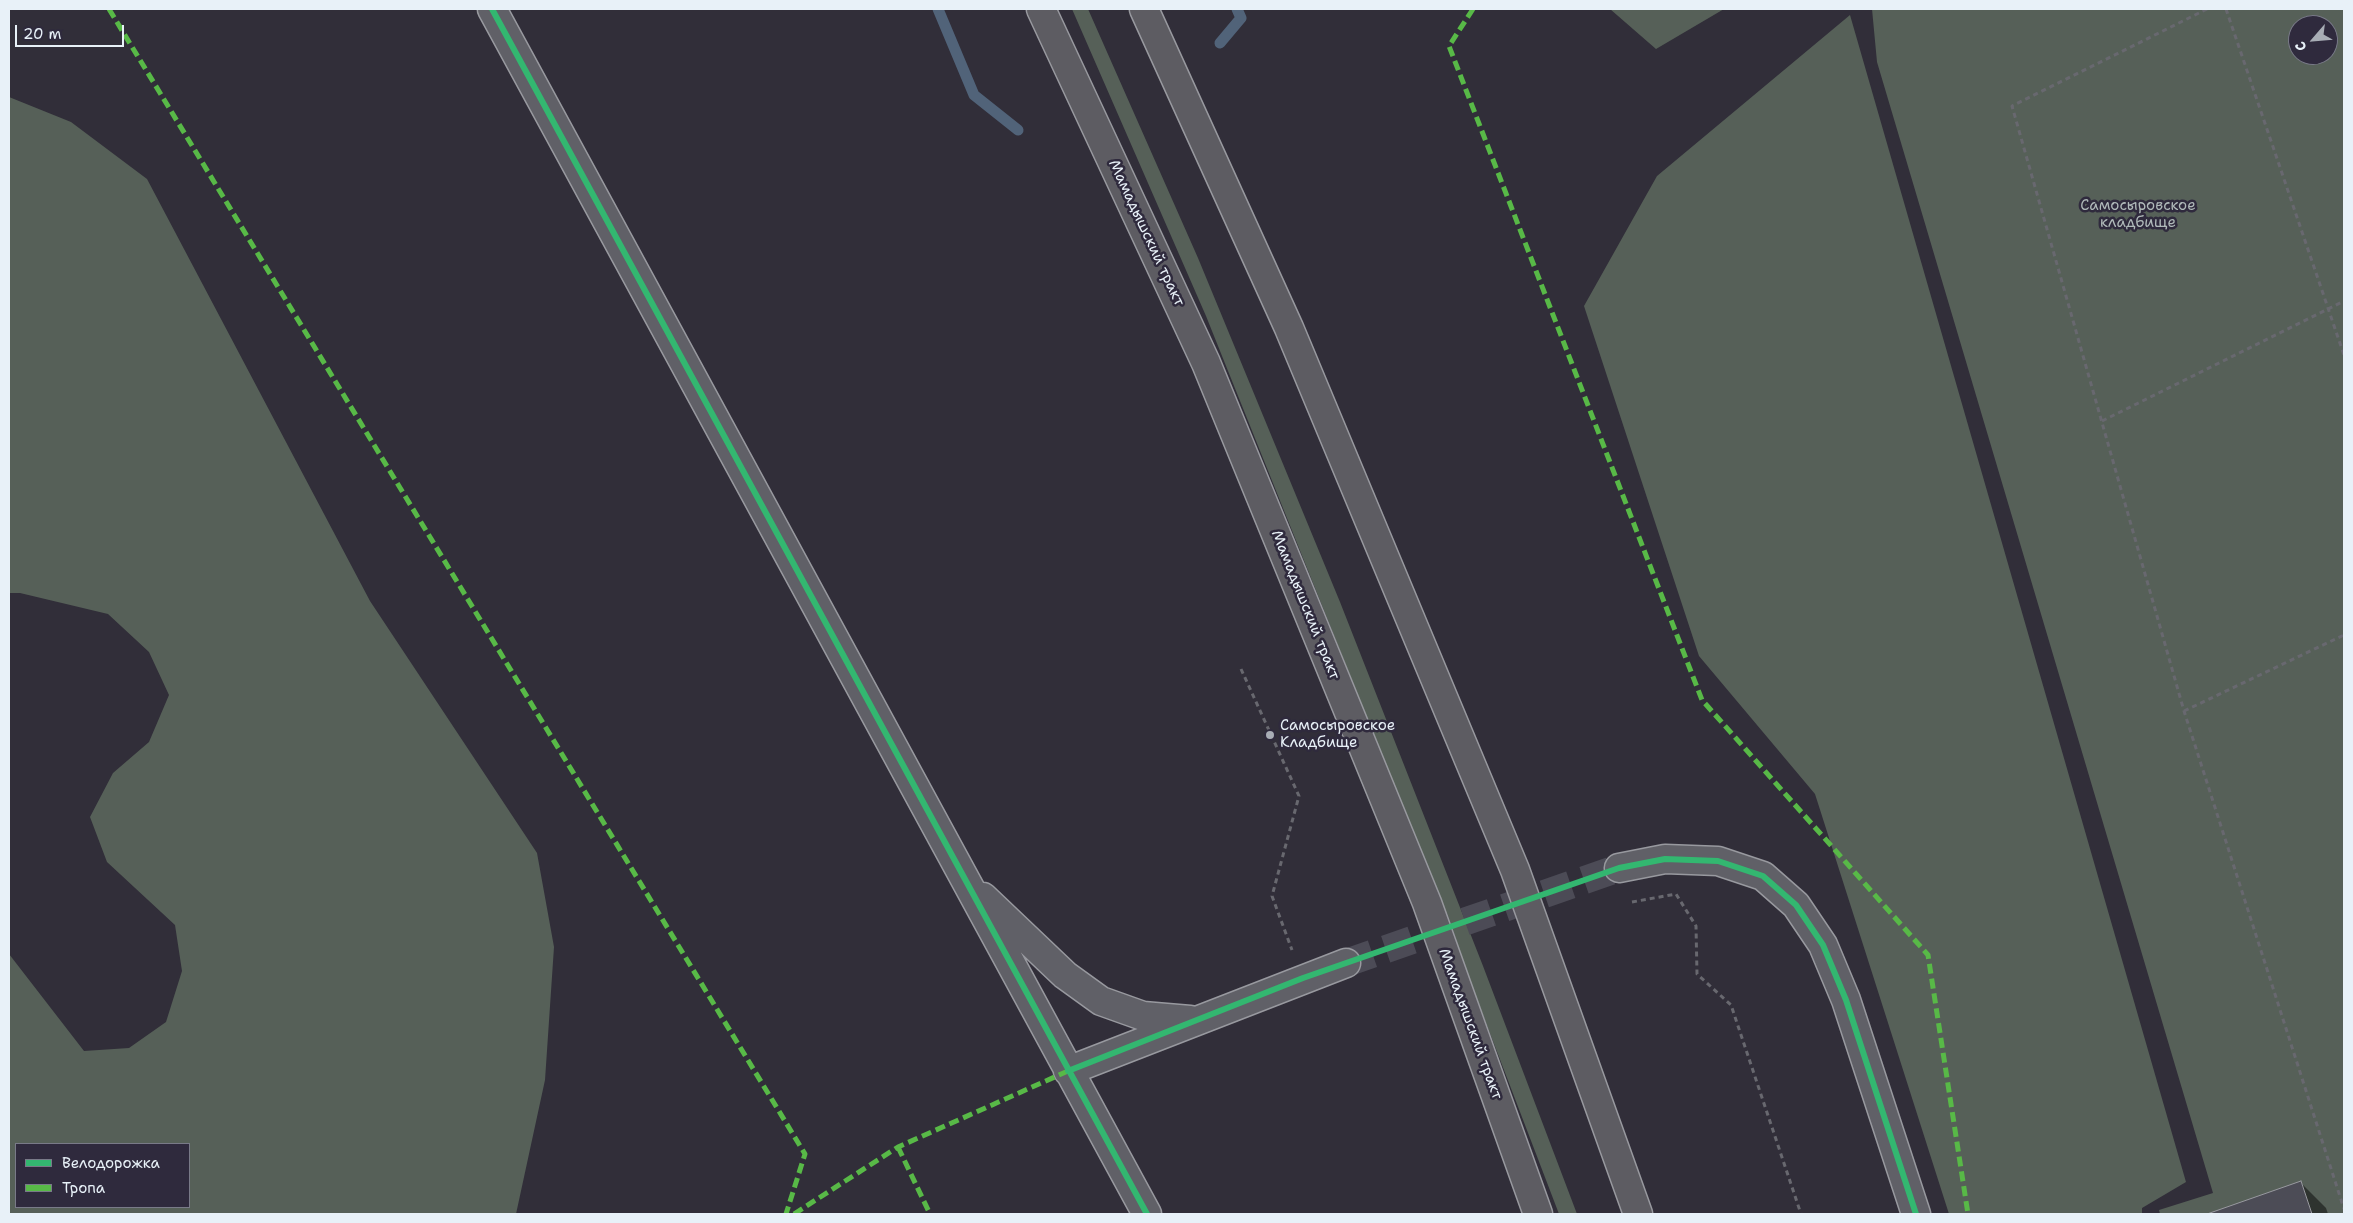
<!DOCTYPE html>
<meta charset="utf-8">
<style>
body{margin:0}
#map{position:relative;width:2353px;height:1223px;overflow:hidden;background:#312e39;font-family:"Shantell Sans",sans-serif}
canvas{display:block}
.frame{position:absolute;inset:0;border:10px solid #e8f1f8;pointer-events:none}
.legend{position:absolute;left:15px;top:1143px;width:175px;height:65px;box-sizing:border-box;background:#2f2a3d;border:1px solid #797a88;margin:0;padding:6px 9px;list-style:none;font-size:15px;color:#e8f1f8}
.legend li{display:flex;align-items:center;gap:10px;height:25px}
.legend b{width:25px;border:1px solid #797a88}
.north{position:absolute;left:2288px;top:15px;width:50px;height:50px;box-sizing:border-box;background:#2f2a3d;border:1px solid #797a88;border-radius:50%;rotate:243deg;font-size:14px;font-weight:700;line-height:20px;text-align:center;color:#e8f1f8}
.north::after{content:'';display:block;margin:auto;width:18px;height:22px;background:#a8adb5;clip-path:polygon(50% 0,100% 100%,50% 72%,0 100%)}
.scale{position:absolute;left:15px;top:25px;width:109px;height:22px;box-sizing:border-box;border:2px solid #e8f1f8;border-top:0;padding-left:6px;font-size:15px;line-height:18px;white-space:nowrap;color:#e8f1f8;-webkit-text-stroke:4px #2f2a3d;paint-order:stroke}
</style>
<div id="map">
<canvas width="2353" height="1223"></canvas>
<div class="frame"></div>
<ul class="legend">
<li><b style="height:6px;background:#33b770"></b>Велодорожка</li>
<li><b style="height:6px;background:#58b947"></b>Тропа</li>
</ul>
<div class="north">С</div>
<div class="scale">20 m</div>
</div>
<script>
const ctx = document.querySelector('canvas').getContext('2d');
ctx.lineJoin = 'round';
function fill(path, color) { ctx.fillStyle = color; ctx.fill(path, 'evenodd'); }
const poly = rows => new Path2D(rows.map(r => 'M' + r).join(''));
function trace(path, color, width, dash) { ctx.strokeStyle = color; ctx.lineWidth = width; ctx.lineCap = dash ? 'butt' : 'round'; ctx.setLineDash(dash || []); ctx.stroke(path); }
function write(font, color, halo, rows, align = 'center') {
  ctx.font = font + ' "Shantell Sans",sans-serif'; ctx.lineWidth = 5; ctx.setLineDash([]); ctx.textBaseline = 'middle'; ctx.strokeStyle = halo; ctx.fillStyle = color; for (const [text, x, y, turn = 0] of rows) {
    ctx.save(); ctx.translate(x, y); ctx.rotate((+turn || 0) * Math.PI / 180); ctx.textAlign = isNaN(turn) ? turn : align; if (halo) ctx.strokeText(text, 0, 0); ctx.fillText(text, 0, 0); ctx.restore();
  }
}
fill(poly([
 [1072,9,1088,9,1198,258,1340,602,1483,966,1577,1214,1559,1214,1420,850,1206,316],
 [1610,9,1724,9,1656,49],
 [1872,9,2344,9,2344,1214,2160,1214,2159,1210,2213,1193,1877,62],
 [2298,25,2328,25,2328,55,2298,55],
 [1850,15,2186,1182,2142,1208,2142,1214,1949,1214,1815,794,1699,656,1584,306,1657,176],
 [9,97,71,122,147,179,370,601,537,853,554,947,545,1080,516,1214,9,1214,9,954,84,1051,129,1048,166,1022,182,971,175,925,107,862,90,817,113,773,149,742,169,695,149,652,108,614,20,593,9,593],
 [189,1144,189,1207,16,1207,16,1144]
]), '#566058');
fill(poly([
 [2301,1183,2326,1208,2328,1214,2210,1214]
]), '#0007');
trace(poly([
 [938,9,974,95,1018,130],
 [1220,43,1241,18,1237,9]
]), '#516379', 11);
const building = poly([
 [2301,1181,2312,1214,2207,1214,2301,1181]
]);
fill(building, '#4c4c56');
trace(building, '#98999f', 1);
trace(poly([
 [1346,963,1619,868]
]), '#4c4b56', 28, [28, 14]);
const minor = poly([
 [492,9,1147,1214],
 [1619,868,1665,859,1718,861,1763,876,1796,905,1823,945,1846,1000,1916,1214],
 [983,897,1065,975,1101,1001,1143,1016,1190,1020],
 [1068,1071,1346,963]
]);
const major = poly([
 [1041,9,1206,363,1427,903,1538,1214],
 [1144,9,1289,328,1515,870,1638,1214]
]);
trace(minor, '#98999f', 31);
trace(major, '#98999f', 31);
trace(poly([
 [2207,9,2012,106,2184,711,2344,1209],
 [2226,9,2344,355],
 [2102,421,2344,301],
 [1241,669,1299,796,1272,896,1292,950],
 [2184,711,2344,635],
 [1632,902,1676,894,1696,926,1697,974,1731,1005,1801,1214]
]), '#68686f', 3, [5, 4]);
trace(minor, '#606067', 28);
trace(major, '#5d5c62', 28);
trace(poly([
 [109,9,805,1154,786,1214],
 [1473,9,1449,46,1702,700,1928,955,1968,1214],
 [898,1147,930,1214],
 [794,1214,898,1147,1068,1071]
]), '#58b947', 5, [10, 5]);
trace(poly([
 [492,9,1147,1214],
 [1068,1071,1303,978,1619,868,1665,859,1718,861,1763,876,1796,905,1823,945,1846,1000,1916,1214]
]), '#33b770', 6);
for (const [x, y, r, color] of [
 [1270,735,5,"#a8adb5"]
]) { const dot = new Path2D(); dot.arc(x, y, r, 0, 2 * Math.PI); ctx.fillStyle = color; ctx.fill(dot); trace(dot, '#2f2a3d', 2); }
write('15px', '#b0baba', '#2f2a3d', [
 ["Самосыровское",2138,206],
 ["кладбище",2138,223]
]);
write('15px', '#e8f1f8', '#2f2a3d', [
 ["Мамадышский тракт",1146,233,65],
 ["Мамадышский тракт",1305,605,68],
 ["Мамадышский тракт",1470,1024,70]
]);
write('15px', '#e8f1f8', '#2f2a3d', [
 ["Самосыровское",1280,726],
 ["Кладбище",1280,743]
], 'left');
</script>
